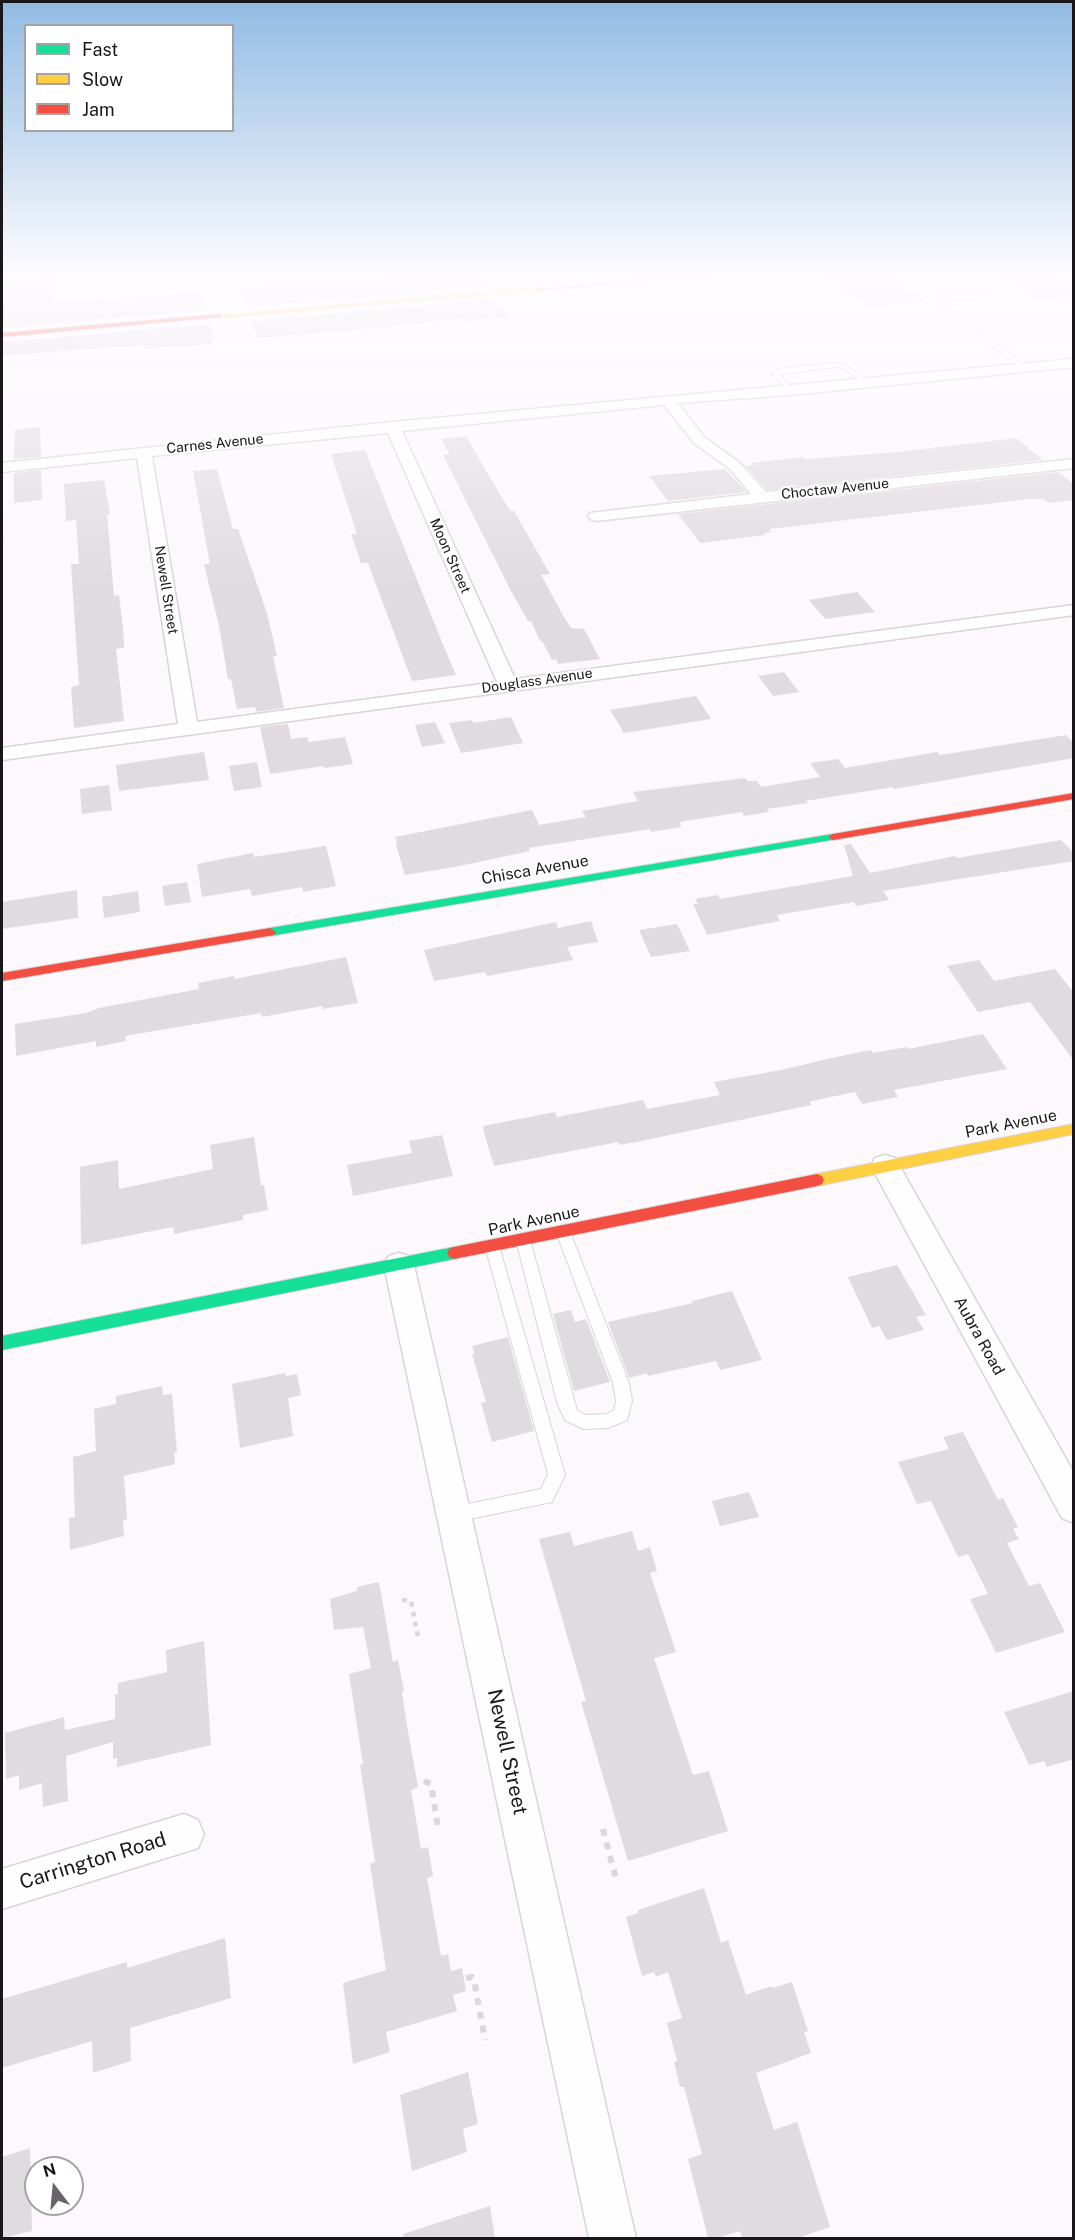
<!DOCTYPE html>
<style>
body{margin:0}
#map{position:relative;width:1075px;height:2240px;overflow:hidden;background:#fcf8fc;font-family:"Public Sans",sans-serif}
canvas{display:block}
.frame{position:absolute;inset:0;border:3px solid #1b161a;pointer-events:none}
.legend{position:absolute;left:24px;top:24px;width:210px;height:108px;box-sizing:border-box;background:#fff;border:2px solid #a4a2a3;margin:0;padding:8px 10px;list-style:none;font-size:18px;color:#1b161a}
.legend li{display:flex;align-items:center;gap:12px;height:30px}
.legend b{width:30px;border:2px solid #a4a2a3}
.north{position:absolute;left:24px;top:2156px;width:60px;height:60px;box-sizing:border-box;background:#fff;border:2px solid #a4a2a3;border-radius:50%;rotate:344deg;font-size:16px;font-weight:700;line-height:24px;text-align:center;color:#1b161a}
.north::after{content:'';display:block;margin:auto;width:21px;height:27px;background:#6a6569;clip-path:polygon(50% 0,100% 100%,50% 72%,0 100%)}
</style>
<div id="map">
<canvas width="1075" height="2240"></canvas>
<div class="frame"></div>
<ul class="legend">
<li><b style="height:8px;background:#16e098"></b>Fast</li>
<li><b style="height:8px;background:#ffcf43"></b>Slow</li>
<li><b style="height:8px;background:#f24e42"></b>Jam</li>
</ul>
<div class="north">N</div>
</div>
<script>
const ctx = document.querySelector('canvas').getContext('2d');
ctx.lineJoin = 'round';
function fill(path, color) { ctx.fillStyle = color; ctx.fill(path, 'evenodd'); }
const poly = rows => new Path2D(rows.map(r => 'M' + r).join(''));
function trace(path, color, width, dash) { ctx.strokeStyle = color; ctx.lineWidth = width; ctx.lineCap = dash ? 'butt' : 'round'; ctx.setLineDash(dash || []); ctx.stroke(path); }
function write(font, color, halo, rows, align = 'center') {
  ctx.font = font + ' "Public Sans",sans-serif'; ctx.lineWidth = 4.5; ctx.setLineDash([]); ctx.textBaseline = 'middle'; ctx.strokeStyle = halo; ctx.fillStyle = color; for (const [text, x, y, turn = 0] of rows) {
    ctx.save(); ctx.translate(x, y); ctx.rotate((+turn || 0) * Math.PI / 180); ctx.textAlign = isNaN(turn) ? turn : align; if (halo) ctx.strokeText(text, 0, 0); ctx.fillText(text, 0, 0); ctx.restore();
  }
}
fill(poly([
 [40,273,53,273,53,303,202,293,207,310,2,328,2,285,41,280,43,278],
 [440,273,477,273,487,287,246,307,238,288],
 [856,273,887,273,926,301,866,307,827,276],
 [996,273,1050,273,1074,288,1074,298,1041,301],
 [496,299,509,317,468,321,458,319,339,332,257,338,251,321],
 [211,324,215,339,211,340,212,344,144,349,143,345,2,356,2,342],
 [40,427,41,457,14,459,15,430],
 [466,436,502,498,511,511,514,511,550,574,541,575,564,617,571,628,584,629,600,659,558,664,556,659,552,660,542,641,540,641,531,621,528,621,510,589,443,455,449,454,442,439],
 [1016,438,1043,460,767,490,746,466,753,465,751,463,803,457,805,459,898,452],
 [365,450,442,642,456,675,412,681,368,563,361,563,351,534,357,534,331,454],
 [217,469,233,529,238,529,267,613,277,656,273,656,284,708,256,712,255,707,237,709,231,679,228,679,219,626,204,564,210,564,193,471],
 [725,469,747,492,668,501,649,476],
 [41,470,42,500,14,503,14,473],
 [1058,472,1074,484,1074,500,1048,503,1043,499,1030,499,769,529,771,532,764,533,766,535,700,543,678,514],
 [104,480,110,514,107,514,114,596,119,595,123,627,124,648,116,649,124,721,74,728,71,687,79,685,71,564,79,564,76,520,66,521,64,484],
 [857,592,875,612,825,619,809,600],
 [784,672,799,692,773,696,758,676],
 [696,696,711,719,624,733,610,710],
 [511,717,523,743,461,753,449,723,472,720,473,723],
 [435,722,445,743,422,747,415,725],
 [288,724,291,739,307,737,309,742,345,737,353,764,324,768,324,766,270,774,260,727],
 [1066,735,1074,743,1074,758,894,789,893,787,806,801,808,803,767,809,769,812,744,816,742,812,680,822,681,827,651,832,650,829,529,848,530,851,455,867,405,875,396,845,397,845,395,837,532,810,539,825,586,817,582,811,638,801,633,792,745,778,748,781,757,781,761,787,820,777,810,763,838,759,845,768,937,752,940,755],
 [204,752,209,780,119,791,116,765],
 [257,762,262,787,234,791,229,766],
 [109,785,112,810,82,814,80,789],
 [1061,840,1074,853,1074,861,883,891,889,900,856,906,854,902,777,915,780,921,707,935,693,904,698,904,695,899,718,895,720,899,853,876,844,845,851,844,870,873,955,856,957,858],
 [326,846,336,886,303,892,302,887,252,896,250,889,202,897,197,864,253,853,254,857],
 [187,882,191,902,165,906,162,886],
 [77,890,78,918,2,929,2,902],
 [138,891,140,912,104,918,102,897],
 [591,921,598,942,567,947,573,960,487,976,485,972,434,981,424,950,556,922,558,928],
 [677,924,690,951,651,957,639,930],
 [346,957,358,1003,323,1009,322,1006,262,1017,261,1013,125,1036,126,1041,96,1047,96,1041,16,1056,15,1024,86,1013,99,1008,199,989,198,983,234,976,234,979],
 [979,960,994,981,1055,969,1074,993,1074,1061,1030,1002,978,1012,947,966],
 [983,1034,1007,1069,894,1090,898,1097,862,1104,855,1092,812,1101,810,1102,811,1105,646,1140,620,1145,618,1142,494,1166,484,1133,483,1126,555,1112,557,1117,643,1100,647,1109,720,1095,714,1082,781,1070,836,1057,871,1050,873,1053,907,1047,908,1049],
 [442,1135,453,1176,353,1196,347,1165,412,1153,409,1141],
 [254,1137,261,1185,264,1185,268,1210,243,1215,243,1220,174,1234,173,1227,81,1245,80,1167,118,1160,119,1189,213,1169,210,1145],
 [897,1265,926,1315,916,1317,924,1330,887,1340,879,1326,872,1328,848,1277],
 [732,1291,762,1360,720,1370,716,1361,648,1376,647,1373,629,1378,608,1322,693,1303,692,1301],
 [571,1310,575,1322,586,1319,610,1382,574,1391,553,1314],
 [508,1337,534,1431,492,1442,481,1403,486,1402,472,1354,475,1354,472,1346],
 [285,1373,286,1376,297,1374,301,1395,288,1398,293,1436,240,1448,232,1384],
 [162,1386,163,1395,172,1394,177,1452,174,1453,175,1464,124,1476,127,1519,123,1521,124,1536,70,1550,69,1518,75,1517,73,1457,96,1451,94,1409,116,1404,116,1396],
 [963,1432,998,1500,1003,1498,1018,1527,1013,1529,1019,1539,1007,1543,1029,1586,1040,1583,1065,1632,996,1653,970,1599,988,1594,968,1554,958,1557,931,1501,917,1504,898,1462,949,1449,943,1437],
 [749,1492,759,1517,720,1526,712,1501],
 [632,1531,638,1551,650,1547,657,1571,650,1573,676,1652,654,1658,693,1775,709,1771,728,1831,628,1861,581,1702,586,1701,539,1539,570,1532,574,1546],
 [379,1582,393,1662,398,1660,404,1691,402,1692,406,1720,418,1787,411,1790,421,1849,428,1847,433,1876,427,1878,441,1956,448,1954,451,1971,462,1968,466,1991,453,1995,457,2011,386,2032,390,2052,353,2064,343,1983,386,1970,370,1864,375,1862,360,1765,363,1764,349,1674,371,1668,363,1627,334,1630,330,1599,357,1591,357,1587],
 [204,1641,211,1745,117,1767,117,1758,113,1759,113,1742,66,1756,68,1801,43,1807,42,1783,19,1790,19,1775,6,1779,5,1733,64,1717,65,1730,115,1719,115,1695,118,1694,118,1683,167,1672,166,1650],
 [1074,1691,1074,1759,1047,1767,1044,1761,1029,1765,1004,1712],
 [704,1888,721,1943,728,1940,746,1995,771,1986,772,1988,792,1982,808,2031,804,2032,811,2053,756,2073,774,2130,797,2122,830,2227,798,2238,742,2238,740,2231,718,2238,708,2238,688,2159,702,2154,684,2087,680,2087,674,2062,677,2061,667,2023,682,2018,668,1972,656,1977,654,1972,642,1976,626,1917,638,1913,638,1910],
 [225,1938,231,1998,130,2028,131,2061,93,2073,92,2041,2,2068,2,1999,127,1962,127,1968],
 [468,2072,478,2124,463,2129,467,2152,412,2171,400,2095],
 [30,2148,32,2231,2,2238,2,2157],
 [490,2206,495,2238,404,2238,403,2234]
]), '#e0dbdf');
const lane = poly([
 [913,273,920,273,952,296,973,295,945,273,952,273,975,291,994,287,975,273,982,273,1001,287,1001,289,979,293,979,296,971,299,952,300,942,303,1027,367,1027,369,1023,369,935,304,935,302,946,298,913,273],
 [39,275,41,278,2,283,2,279,39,275],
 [838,363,849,367,871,383,866,384,845,369,838,367,779,374,793,391,790,393,772,373,783,368,838,363],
 [563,1226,568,1228,570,1232,629,1383,632,1401,627,1420,608,1428,583,1429,565,1420,557,1402,516,1240,518,1236,523,1234,528,1236,530,1240,577,1410,585,1415,607,1414,614,1410,616,1401,613,1383,556,1232,558,1228,563,1226],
 [492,1240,497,1242,499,1246,565,1475,552,1502,455,1522,449,1520,446,1514,449,1508,541,1489,548,1474,485,1246,487,1242,492,1240]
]);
const street = poly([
 [538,273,550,273,556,289,554,292,546,292,538,273],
 [1074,359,1074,367,790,395,678,403,704,437,740,463,766,492,1074,459,1074,468,596,521,590,519,588,516,590,513,751,494,730,469,694,443,664,405,402,431,515,679,1074,605,1074,615,2,760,2,748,178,724,137,458,2,472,2,463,392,422,1074,359],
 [388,433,497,682,197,722,152,456,388,433],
 [885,1155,895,1158,1074,1473,1074,1523,1062,1518,871,1166,875,1158,885,1155],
 [399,1253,409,1256,414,1265,636,2238,589,2238,384,1265,389,1256,399,1253],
 [184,1814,198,1820,204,1834,198,1848,2,1909,2,1869,184,1814]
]);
const fast = poly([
 [833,834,838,837,837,839,270,936,264,932,270,928,833,834],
 [454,1247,459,1249,461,1253,459,1257,454,1259,2,1350,2,1336,454,1247]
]);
const slow = poly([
 [538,287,540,290,220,318,217,316,538,287],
 [1074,1124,1074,1134,817,1186,812,1184,810,1180,812,1176,817,1174,1074,1124]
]);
const jam = poly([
 [704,273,731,273,538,291,535,289,704,273],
 [220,314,222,317,2,337,2,333,220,314],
 [1074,793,1074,799,833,840,828,837,833,834,1074,793],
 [270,928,276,932,274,935,2,981,2,973,270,928],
 [817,1174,822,1176,824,1180,822,1184,817,1186,454,1259,449,1257,447,1253,449,1249,454,1247,817,1174]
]);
trace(lane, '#d9d4d8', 2);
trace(street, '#d9d4d8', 3);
trace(fast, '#d9d4d8', 2);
trace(slow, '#d9d4d8', 2);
trace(jam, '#d9d4d8', 2);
trace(poly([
 [402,1600,411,1601,418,1637]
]), '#dad9da', 4.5, [5, 5]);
trace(poly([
 [424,1781,431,1784,438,1828],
 [603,1829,616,1879],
 [466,1978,472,1977,474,1980,485,2040]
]), '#dad9da', 6, [7, 7]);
fill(lane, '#fffeff');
fill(street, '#fffeff');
fill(fast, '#16e098');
fill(slow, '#ffcf43');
fill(jam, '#f24e42');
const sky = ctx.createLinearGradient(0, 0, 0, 587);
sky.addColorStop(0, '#91bbe4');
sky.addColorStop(0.47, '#fefcfe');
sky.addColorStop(1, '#fefcfe00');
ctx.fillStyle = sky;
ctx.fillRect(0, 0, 1075, 587);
write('14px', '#1b161a', '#fff', [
 ["Carnes Avenue",215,444,-6],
 ["Choctaw Avenue",835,489,-6],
 ["Moon Street",450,556,66],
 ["Newell Street",166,590,81],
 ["Douglass Avenue",537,681,-8]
]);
write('16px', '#1b161a', '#fff', [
 ["Chisca Avenue",535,870,-10],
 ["Park Avenue",1011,1124,-11],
 ["Park Avenue",534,1221,-12],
 ["Aubra Road",979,1336,61]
]);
write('20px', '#1b161a', '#fff', [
 ["Newell Street",507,1752,78],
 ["Carrington Road",93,1861,-17]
]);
</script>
